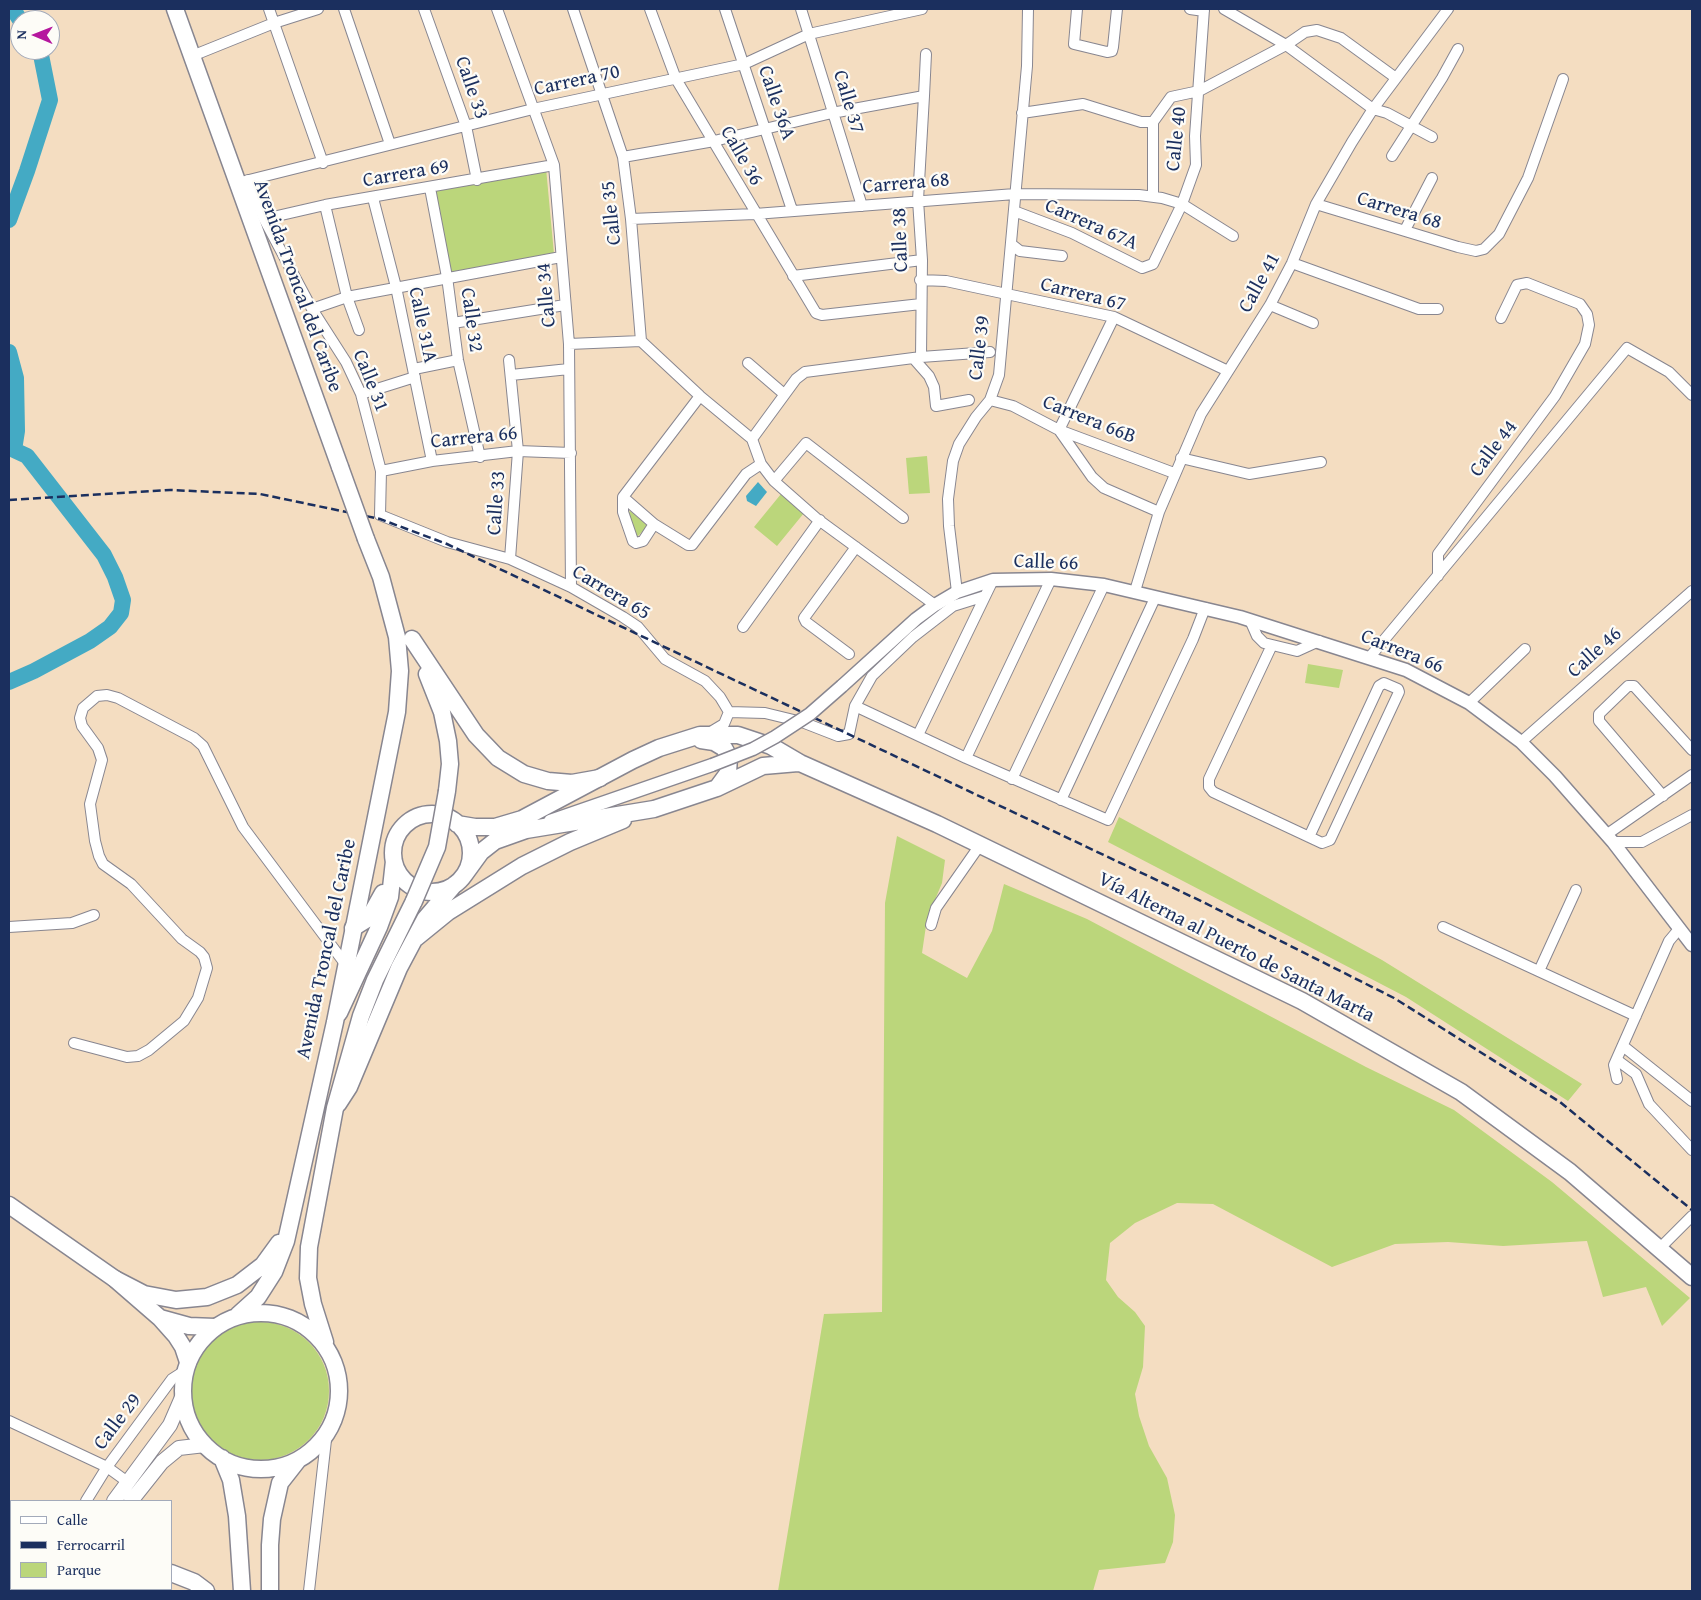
<!DOCTYPE html>
<meta charset="utf-8">
<style>
body{margin:0}
#map{position:relative;width:1701px;height:1600px;overflow:hidden;background:#f4ddc1;font-family:"Gentium Book Plus",serif}
canvas{display:block}
.frame{position:absolute;inset:0;border:10px solid #1b2f5e;pointer-events:none}
.legend{position:absolute;left:10px;top:1500px;width:162px;height:90px;box-sizing:border-box;background:#fdfcf7;border:1px solid #a3aaba;margin:0;padding:6px 9px;list-style:none;font-size:15px;color:#1b2f5e}
.legend li{display:flex;align-items:center;gap:10px;height:25px}
.legend b{width:25px;border:1px solid #a3aaba}
.north{position:absolute;left:10px;top:10px;width:50px;height:50px;box-sizing:border-box;background:#fdfcf7;border:1px solid #a3aaba;border-radius:50%;rotate:271deg;font-size:14px;font-weight:700;line-height:20px;text-align:center;color:#1b2f5e}
.north::after{content:'';display:block;margin:auto;width:18px;height:22px;background:#b5179e;clip-path:polygon(50% 0,100% 100%,50% 72%,0 100%)}
</style>
<div id="map">
<canvas width="1701" height="1600"></canvas>
<div class="frame"></div>
<ul class="legend">
<li><b style="height:6px;background:#fff"></b>Calle</li>
<li><b style="height:6px;background:#1b2f5e"></b>Ferrocarril</li>
<li><b style="height:14px;background:#bbd67b"></b>Parque</li>
</ul>
<div class="north">N</div>
</div>
<script>
const ctx = document.querySelector('canvas').getContext('2d');
ctx.lineJoin = 'round';
function fill(path, color) { ctx.fillStyle = color; ctx.fill(path, 'evenodd'); }
const poly = rows => new Path2D(rows.map(r => 'M' + r).join(''));
function trace(path, color, width, dash) { ctx.strokeStyle = color; ctx.lineWidth = width; ctx.lineCap = dash ? 'butt' : 'round'; ctx.setLineDash(dash || []); ctx.stroke(path); }
function write(font, color, halo, rows, align = 'center') {
  ctx.font = font + ' "Gentium Book Plus",serif'; ctx.lineWidth = 4.5; ctx.setLineDash([]); ctx.textBaseline = 'middle'; ctx.strokeStyle = halo; ctx.fillStyle = color; for (const [text, x, y, turn = 0] of rows) {
    ctx.save(); ctx.translate(x, y); ctx.rotate((+turn || 0) * Math.PI / 180); ctx.textAlign = isNaN(turn) ? turn : align; if (halo) ctx.strokeText(text, 0, 0); ctx.fillText(text, 0, 0); ctx.restore();
  }
}
fill(poly([
 [546,168,554,254,449,273,435,190],
 [927,456,930,493,909,494,906,458],
 [781,494,804,513,777,546,754,527],
 [630,511,648,526,635,539,627,515],
 [1308,664,1343,670,1339,688,1305,683],
 [1119,817,1382,960,1582,1084,1568,1101,1406,997,1108,842],
 [897,836,945,860,942,883,927,919,922,953,967,978,992,931,1004,884,1087,919,1366,1067,1454,1110,1552,1182,1690,1298,1662,1326,1646,1287,1603,1297,1587,1241,1503,1246,1448,1242,1395,1244,1332,1267,1213,1204,1177,1203,1135,1223,1110,1243,1106,1280,1118,1297,1135,1312,1145,1326,1143,1367,1135,1394,1139,1416,1149,1446,1167,1478,1175,1515,1173,1542,1165,1563,1099,1570,1093,1591,778,1591,824,1314,882,1312,885,903],
 '191 1391a69 69 0 1 1 138 0a69 69 0 1 1-138 0Z'
]), '#bbd67b');
fill(poly([
 [758,482,767,492,756,506,747,501,746,496]
]), '#44aac4');
trace(poly([
 [13,9,20,20],
 [9,220,27,171,50,100,40,50],
 [9,352,16,378,17,431,14,450,27,456,104,555,115,577,123,600,121,613,110,627,90,641,34,671,9,682]
]), '#44aac4', 16);
const minor = poly([
 [269,9,323,163],
 [344,9,390,144],
 [424,9,466,126,477,180],
 [497,9,554,165,569,344,571,587],
 [573,9,623,157,631,219,641,341,700,396,752,439,761,464,774,481,816,518,935,605],
 [650,9,676,79,816,313,822,315,921,304],
 [725,9,792,210],
 [801,9,862,206],
 [1077,9,1074,44,1107,52,1112,51,1113,47,1117,9],
 [1190,9,1204,11],
 [1224,9,1286,45,1373,109,1387,113,1432,137],
 [192,56,274,23,318,9],
 [924,96,926,54],
 [1022,113,1083,104,1141,122,1153,122,1171,97,1199,91,1286,45,1305,32,1317,30,1341,38,1396,78],
 [1153,122,1153,196],
 [1392,156,1442,78,1458,49],
 [623,157,714,141,832,113,924,96,918,200,922,260,921,357],
 [248,180,264,219,312,309,346,362,361,394,381,471,380,515,447,542,510,559,571,587,623,617,638,627,665,659,705,681,720,697,729,712,765,713,802,722,838,736,849,734,855,706,872,676,913,637,953,606,985,596],
 [241,182,533,109,744,64,809,34,922,9],
 [430,188,447,277,458,360,480,457],
 [373,198,396,287,432,461],
 [1316,204,1458,247,1476,251,1484,249,1499,234,1528,178,1563,79],
 [325,205,347,297,359,330],
 [1014,211,1072,233,1142,268,1153,264,1182,204,1196,165,1195,136,1204,9],
 [264,219,325,205,554,165],
 [631,219,755,214,1015,194,1139,195,1162,198,1182,204,1233,236],
 [1405,230,1432,178],
 [1011,244,1020,251,1062,256],
 [1292,263,1419,309,1438,309],
 [793,276,922,260],
 [920,280,946,281,1114,317,1228,371],
 [1270,305,1313,323],
 [312,309,347,297,561,257],
 [1114,317,1059,430,1092,477,1104,488,1159,512],
 [453,323,565,305],
 [569,344,641,341],
 [914,359,929,376,934,387,936,406,969,400],
 [509,360,518,451,510,559],
 [748,363,784,394],
 [414,369,458,360],
 [511,375,569,369],
 [361,394,415,377],
 [990,400,1013,406,1059,430,1174,473],
 [752,439,796,379,805,372,921,357,990,352],
 [1181,458,1249,474,1321,462],
 [381,471,432,461,518,451,571,453],
 [774,481,806,443,903,518],
 [623,497,654,524,688,545,692,545,746,474,761,464],
 [623,497,700,396],
 [623,497,623,512,633,541,636,543,643,541,654,524],
 [1438,576,1438,554,1555,396,1585,344,1589,325,1587,314,1580,304,1527,283,1517,285,1501,318],
 [1135,591,1159,512,1201,414,1270,305,1292,263,1316,204,1352,142,1373,109,1448,9],
 [957,592,949,526,948,499,953,461,959,444,976,417,990,400,999,375,1027,66,1028,9],
 [1250,620,1257,636,1264,643,1297,651,1319,641],
 [743,627,820,520],
 [1272,645,1209,779,1209,787,1213,792,1322,843,1330,840,1399,692,1398,689,1384,683,1379,686,1309,837],
 [849,654,806,622,804,618,856,547],
 [1369,658,1627,348,1669,372,1692,395],
 [1469,703,1525,649],
 [855,706,966,758,1108,820,1193,639,1205,608],
 [709,733,724,724,729,712],
 [918,735,993,580],
 [1521,742,1692,591],
 [966,758,1051,579],
 [1012,779,1104,585],
 [1663,796,1599,721,1599,714,1628,686,1634,686,1692,750],
 [1061,800,1155,598],
 [1606,835,1692,775],
 [1613,842,1642,842,1692,815],
 [931,925,936,908,980,845],
 [9,927,72,923,94,915],
 [1443,927,1636,1016],
 [1539,971,1576,890],
 [74,1043,127,1057,138,1056,149,1050,184,1021,198,998,207,968,204,957,200,952,182,939,131,884,103,864,99,856,95,841,90,804,102,760,98,748,82,726,80,718,83,708,97,696,107,695,118,698,194,738,203,746,243,827,346,965],
 [1623,1046,1692,1101],
 [1617,1060,1636,1074,1649,1104,1692,1150],
 [1617,1079,1614,1065,1669,941,1679,929],
 [1660,1248,1692,1216],
 [9,1421,107,1467,129,1483],
 [86,1501,107,1467,172,1379,186,1370],
 [30,1591,32,1589],
 [309,1591,327,1431]
]);
const tertiary = poly([
 [842,686,916,619,935,605,957,592,993,580,1051,579,1104,585,1240,617,1406,670,1469,703,1521,742,1555,776,1613,842,1692,945],
 [550,821,712,765]
]);
const secondary = poly([
 [114,1501,170,1425,183,1395],
 [131,1501,162,1462,179,1448,205,1445],
 [40,1591,43,1589]
]);
const primary = poly([
 [701,740,714,742,724,748,729,757,728,773,717,788],
 '393 853a39 39 0 1 1 78 0a39 39 0 1 1-78 0Z',
 [457,824,475,827,495,827,522,819,633,760,659,748,700,735,738,735,771,746,800,763,937,824,1302,1001,1461,1092,1570,1172,1692,1277],
 [465,874,481,852,495,841,526,830,654,809,717,788,763,766,798,763],
 [353,928,369,918,383,893],
 [416,938,448,912,522,866,570,842,623,820],
 [339,1013,379,927,390,897,394,861],
 [338,1104,349,1087,399,968,425,919,454,885],
 [9,1205,115,1279,160,1318,176,1336,183,1347,188,1362],
 [160,1318,189,1326,215,1327]
]);
const trunk = poly([
 [175,9,340,467],
 [412,639,476,735,498,758,524,774,548,781,572,783,600,778],
 [427,674,442,712,448,741,450,764,447,791],
 [115,1279,144,1294,176,1300,207,1297,237,1285,263,1265,279,1243],
 '183 1391a78 78 0 1 1 156 0a78 78 0 1 1-156 0Z',
 [238,1315,258,1297,274,1272,286,1241,335,1022,397,712,400,671,397,637,381,577,366,539],
 [325,1342,313,1304,308,1278,309,1247,335,1108,361,1016,375,980,414,901],
 [222,1458,231,1480,237,1516,242,1591],
 [171,1573,194,1582,206,1591],
 [66,1591,69,1589],
 [270,1591,270,1545,272,1519,280,1483,298,1460]
]);
trace(minor, '#888690', 12);
trace(tertiary, '#888690', 15);
trace(secondary, '#888690', 16);
trace(primary, '#888690', 19);
trace(trunk, '#888690', 19);
trace(minor, '#fff', 10);
trace(tertiary, '#fff', 12);
trace(secondary, '#fff', 14);
trace(primary, '#fff', 16);
trace(trunk, '#fff', 16);
trace(poly([
 [9,500,170,490,260,494,380,519,447,544,1203,902,1394,998,1560,1102,1692,1210]
]), '#1b2f5e', 2.5, [8, 4]);
const tertiaryBridge = poly([
 [712,765,753,749,775,737,810,714,842,686]
]);
const trunkBridge = poly([
 [340,467,366,539],
 [414,901,437,847,447,791]
]);
trace(tertiaryBridge, '#888690', 15, []);
trace(trunkBridge, '#888690', 19, []);
trace(tertiaryBridge, '#fff', 12);
trace(trunkBridge, '#fff', 16);
write('20px', '#1b2f5e', '#fdfcf7', [
 ["Carrera 70",577,81,-12],
 ["Calle 33",471,88,71],
 ["Calle 37",848,102,73],
 ["Calle 36A",776,103,71],
 ["Calle 40",1177,139,-84],
 ["Calle 36",741,156,60],
 ["Carrera 69",406,174,-10],
 ["Carrera 68",906,184,-5],
 ["Carrera 68",1399,211,17],
 ["Calle 35",612,213,-96],
 ["Carrera 67A",1091,225,24],
 ["Calle 38",901,240,-92],
 ["Calle 41",1260,283,-61],
 ["Avenida Troncal del Caribe",297,286,70],
 ["Calle 34",547,295,-95],
 ["Carrera 67",1083,295,14],
 ["Calle 32",471,320,82],
 ["Calle 31A",422,325,78],
 ["Calle 39",980,348,-83],
 ["Calle 31",370,381,68],
 ["Carrera 66B",1089,420,22],
 ["Carrera 66",474,438,-6],
 ["Calle 44",1494,449,-53],
 ["Calle 33",497,503,-86],
 ["Calle 66",1046,563,2],
 ["Carrera 65",611,593,31],
 ["Carrera 66",1402,652,22],
 ["Calle 46",1595,653,-42],
 ["Vía Alterna al Puerto de Santa Marta",1236,948,27],
 ["Avenida Troncal del Caribe",327,949,-78],
 ["Calle 29",118,1422,-53]
]);
</script>
